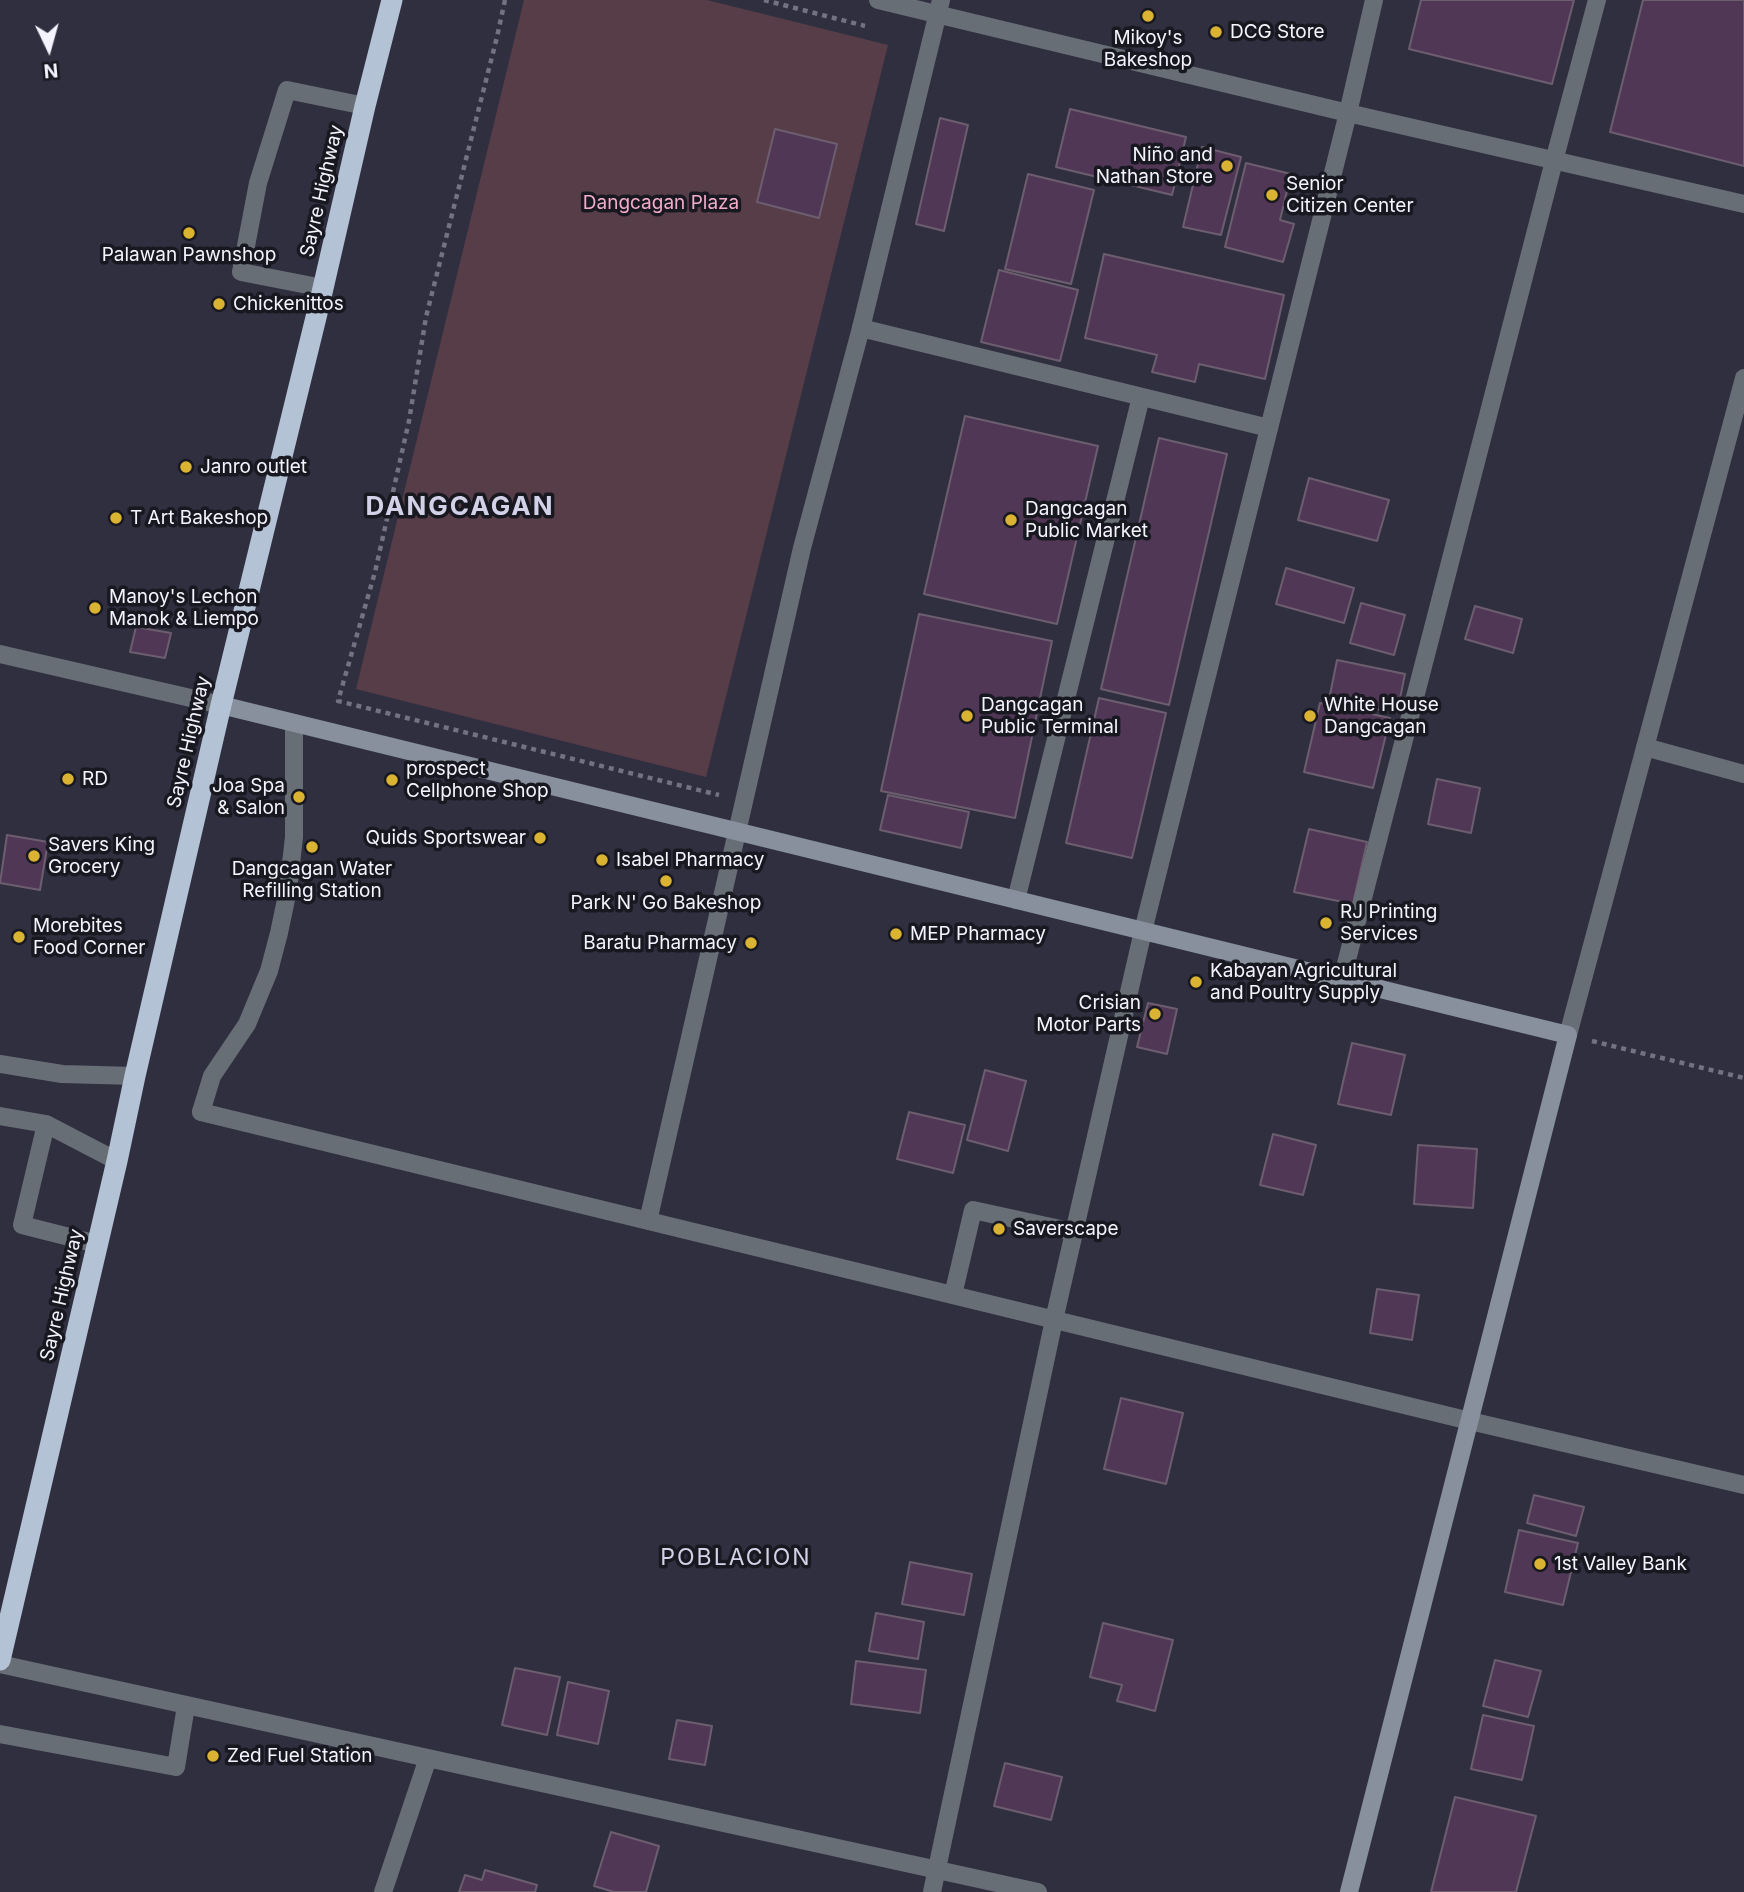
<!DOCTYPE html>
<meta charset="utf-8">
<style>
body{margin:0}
#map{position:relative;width:1744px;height:1892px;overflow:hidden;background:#302f40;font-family:Inter,sans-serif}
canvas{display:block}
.north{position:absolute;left:14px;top:14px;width:70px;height:70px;-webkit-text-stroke:5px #181820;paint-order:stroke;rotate:175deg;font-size:19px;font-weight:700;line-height:28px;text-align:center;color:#f4f3ff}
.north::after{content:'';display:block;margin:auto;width:24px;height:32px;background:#f4f3ff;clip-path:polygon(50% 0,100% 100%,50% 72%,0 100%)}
</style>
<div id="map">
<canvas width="1744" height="1892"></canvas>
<div class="north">N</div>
</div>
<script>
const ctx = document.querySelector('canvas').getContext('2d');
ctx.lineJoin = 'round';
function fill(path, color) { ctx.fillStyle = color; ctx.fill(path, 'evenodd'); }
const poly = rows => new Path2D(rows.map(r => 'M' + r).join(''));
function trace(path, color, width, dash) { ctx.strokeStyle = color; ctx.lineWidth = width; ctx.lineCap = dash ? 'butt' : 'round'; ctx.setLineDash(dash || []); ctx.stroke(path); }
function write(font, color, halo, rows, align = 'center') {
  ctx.font = font + ' Inter,sans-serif'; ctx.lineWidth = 7; ctx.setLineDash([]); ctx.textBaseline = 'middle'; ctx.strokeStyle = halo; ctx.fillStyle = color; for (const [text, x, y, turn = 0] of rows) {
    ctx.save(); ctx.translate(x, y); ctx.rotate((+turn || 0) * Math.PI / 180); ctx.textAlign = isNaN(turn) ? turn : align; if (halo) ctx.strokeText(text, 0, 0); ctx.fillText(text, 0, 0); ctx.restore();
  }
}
fill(poly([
 [524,0,707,0,888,45,706,777,356,689]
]), '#573d48');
const building = poly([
 [1421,0,1574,0,1552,84,1409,49,1421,0],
 [1643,0,1744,0,1744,166,1610,132,1643,0],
 [1070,109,1186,137,1172,195,1056,167,1070,109],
 [940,118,968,125,944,231,916,224,940,118],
 [775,129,837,144,819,218,757,202,775,129],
 [1202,147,1241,157,1221,235,1183,227,1202,147],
 [1246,163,1291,174,1280,220,1294,224,1283,262,1225,247,1246,163],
 [1028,174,1094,190,1071,284,1005,269,1028,174],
 [1104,254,1284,295,1265,379,1199,364,1195,382,1152,372,1157,355,1085,338,1104,254],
 [999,270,1078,290,1060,361,981,342,999,270],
 [965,416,1098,446,1057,624,924,594,965,416],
 [1159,438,1227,454,1169,705,1101,689,1159,438],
 [1309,478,1389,500,1377,541,1298,520,1309,478],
 [1286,568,1354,588,1344,623,1276,604,1286,568],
 [1361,603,1405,615,1394,655,1350,643,1361,603],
 [1475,606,1522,619,1513,653,1465,639,1475,606],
 [919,614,1052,641,1015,818,881,791,919,614],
 [136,627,171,633,165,658,130,652,136,627],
 [1337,660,1405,674,1397,713,1329,700,1337,660],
 [1099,698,1166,713,1132,858,1066,843,1099,698],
 [1320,703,1390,718,1373,788,1304,772,1320,703],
 [1437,779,1480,788,1471,833,1428,824,1437,779],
 [888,795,969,812,961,848,880,830,888,795],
 [1309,829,1367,842,1353,904,1294,892,1309,829],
 [7,835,48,842,40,890,0,883,7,835],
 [1148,1003,1177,1009,1167,1054,1137,1047,1148,1003],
 [1352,1043,1405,1055,1391,1115,1338,1104,1352,1043],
 [985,1070,1026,1081,1008,1151,967,1140,985,1070],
 [909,1112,965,1125,953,1173,897,1159,909,1112],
 [1273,1134,1316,1145,1303,1195,1260,1185,1273,1134],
 [1418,1145,1477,1149,1473,1208,1414,1204,1418,1145],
 [1377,1289,1419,1295,1412,1340,1370,1333,1377,1289],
 [1121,1398,1183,1413,1166,1484,1104,1469,1121,1398],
 [1534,1495,1584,1507,1576,1536,1527,1523,1534,1495],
 [1519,1530,1578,1543,1563,1605,1505,1592,1519,1530],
 [910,1562,972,1574,964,1615,902,1604,910,1562],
 [876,1613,924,1622,918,1659,869,1651,876,1613],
 [1103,1623,1173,1640,1155,1711,1117,1701,1122,1685,1090,1677,1103,1623],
 [1495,1660,1541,1671,1528,1717,1483,1706,1495,1660],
 [856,1661,926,1670,920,1713,851,1704,856,1661],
 [515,1668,560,1677,547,1735,502,1725,515,1668],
 [568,1682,609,1691,598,1744,557,1735,568,1682],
 [1483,1715,1534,1726,1522,1780,1471,1769,1483,1715],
 [677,1720,712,1726,705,1765,669,1759,677,1720],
 [1005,1763,1062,1777,1051,1820,994,1806,1005,1763],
 [1455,1797,1536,1816,1516,1892,1431,1892,1455,1797],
 [611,1832,659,1846,646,1892,614,1892,594,1886,611,1832],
 [485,1870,537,1885,535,1892,459,1892,465,1875,482,1880,485,1870]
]);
fill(building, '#513756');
trace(building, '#6c5e6f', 2);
trace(poly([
 [505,0,497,37,426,317,409,421,375,572,338,701,719,795],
 [764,0,865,26],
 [1592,1041,1744,1078]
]), '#737281', 4.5, [5, 5]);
trace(poly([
 [323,288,241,272,258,183,287,90,365,106],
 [861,328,1269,428],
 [1016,900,1141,397],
 [1342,979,1554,161,1597,0],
 [0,1064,62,1074,135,1076],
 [201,1112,212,1076,247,1024,269,971,279,933,288,890,294,837,294,723],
 [0,1116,46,1124,117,1161],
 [46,1124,22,1225,97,1244],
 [953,1295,973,1210,1074,1232],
 [0,1734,176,1767,186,1706]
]), '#686e76', 18);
trace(poly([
 [878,0,1348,113,1744,204],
 [0,654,221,705],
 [1645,747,1744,774],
 [1568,1035,1744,378],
 [201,1112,1470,1421,1744,1485],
 [648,1221,802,548,861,328,941,0],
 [0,1664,1038,1892],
 [383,1892,428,1758],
 [932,1892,1054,1320,1143,931,1348,113,1374,0]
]), '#686e76', 18);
trace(poly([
 [221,705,1568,1035,1349,1892]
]), '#87909c', 18);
trace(poly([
 [0,1660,117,1161,135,1076,221,705,321,297,365,106,392,0]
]), '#b4c2d5', 21);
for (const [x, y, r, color] of [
 [1148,16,7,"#dbb333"],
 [1216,32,7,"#dbb333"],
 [1227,166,7,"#dbb333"],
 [1272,195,7,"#dbb333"],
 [189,233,7,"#dbb333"],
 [219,304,7,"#dbb333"],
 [186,467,7,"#dbb333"],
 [116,518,7,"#dbb333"],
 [1011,520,7,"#dbb333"],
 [95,608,7,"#dbb333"],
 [967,716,7,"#dbb333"],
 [1310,716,7,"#dbb333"],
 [68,779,7,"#dbb333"],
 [392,780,7,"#dbb333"],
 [299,797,7,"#dbb333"],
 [540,838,7,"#dbb333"],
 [312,847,7,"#dbb333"],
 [34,856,7,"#dbb333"],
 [602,860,7,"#dbb333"],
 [666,881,7,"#dbb333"],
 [1326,923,7,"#dbb333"],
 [896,934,7,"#dbb333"],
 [19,937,7,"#dbb333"],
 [751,943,7,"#dbb333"],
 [1196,982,7,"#dbb333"],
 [1155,1014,7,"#dbb333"],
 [999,1229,7,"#dbb333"],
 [1540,1564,7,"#dbb333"],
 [213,1756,7,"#dbb333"]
]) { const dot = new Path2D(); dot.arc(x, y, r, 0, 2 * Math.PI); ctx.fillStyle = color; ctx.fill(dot); trace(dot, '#181820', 2.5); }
write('19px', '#f4f3ff', '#181820', [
 ["DCG Store",1230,32],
 ["Mikoy's",1148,38,"center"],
 ["Bakeshop",1148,60,"center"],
 ["Niño and",1213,155,"right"],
 ["Nathan Store",1213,177,"right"],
 ["Senior",1286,184],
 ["Citizen Center",1286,206],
 ["Palawan Pawnshop",189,255,"center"],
 ["Chickenittos",233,304],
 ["Janro outlet",200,467],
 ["Dangcagan",1025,509],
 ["Public Market",1025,531],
 ["T Art Bakeshop",130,518],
 ["Manoy's Lechon",109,597],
 ["Manok & Liempo",109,619],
 ["Dangcagan",981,705],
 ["Public Terminal",981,727],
 ["White House",1324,705],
 ["Dangcagan",1324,727],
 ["prospect",406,769],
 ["Cellphone Shop",406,791],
 ["RD",82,779],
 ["Joa Spa",285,786,"right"],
 ["& Salon",285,808,"right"],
 ["Quids Sportswear",526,838,"right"],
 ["Savers King",48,845],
 ["Grocery",48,867],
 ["Isabel Pharmacy",616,860],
 ["Dangcagan Water",312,869,"center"],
 ["Refilling Station",312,891,"center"],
 ["Park N' Go Bakeshop",666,903,"center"],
 ["RJ Printing",1340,912],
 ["Services",1340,934],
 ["Morebites",33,926],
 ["Food Corner",33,948],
 ["MEP Pharmacy",910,934],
 ["Baratu Pharmacy",737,943,"right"],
 ["Kabayan Agricultural",1210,971],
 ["and Poultry Supply",1210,993],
 ["Crisian",1141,1003,"right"],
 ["Motor Parts",1141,1025,"right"],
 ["Saverscape",1013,1229],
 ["1st Valley Bank",1554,1564],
 ["Zed Fuel Station",227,1756]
], 'left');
write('19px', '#f4f3ff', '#181820', [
 ["Sayre Highway",322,191,-77],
 ["Sayre Highway",189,742,-77],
 ["Sayre Highway",62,1295,-77]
]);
write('19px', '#f3acc9', '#181820', [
 ["Dangcagan Plaza",661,203]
]);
ctx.letterSpacing = '2px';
write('23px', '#d3d1e8', '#181820', [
 ["POBLACION",736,1558]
]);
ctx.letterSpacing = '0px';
ctx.letterSpacing = '2px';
write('bold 26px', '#d3d1e8', '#181820', [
 ["DANGCAGAN",460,507]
]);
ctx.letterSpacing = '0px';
</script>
